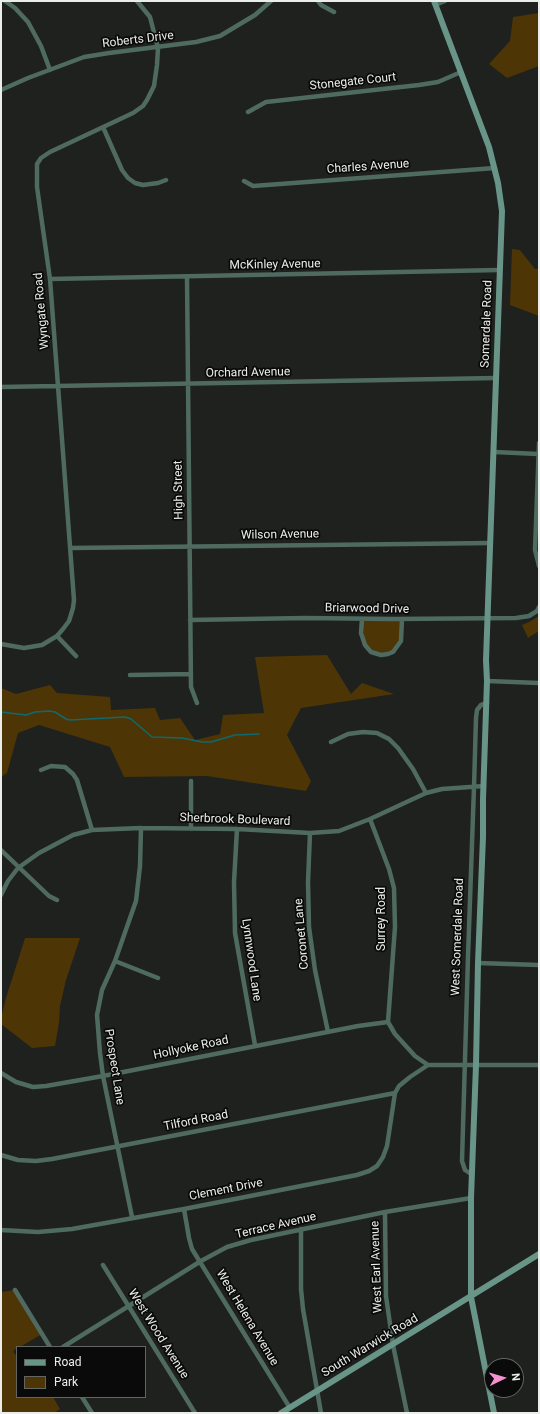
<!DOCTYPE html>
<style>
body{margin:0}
#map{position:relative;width:540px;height:1414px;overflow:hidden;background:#1e211d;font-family:Roboto,sans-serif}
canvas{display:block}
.frame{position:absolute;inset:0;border:2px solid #ebedea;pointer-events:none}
.legend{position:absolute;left:16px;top:1346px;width:130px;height:52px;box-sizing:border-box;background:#090a09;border:1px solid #636563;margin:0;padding:5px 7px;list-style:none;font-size:12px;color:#ebedea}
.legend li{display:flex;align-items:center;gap:8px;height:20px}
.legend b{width:20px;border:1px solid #636563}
.north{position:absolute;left:484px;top:1358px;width:40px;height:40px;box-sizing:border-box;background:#090a09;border:1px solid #636563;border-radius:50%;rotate:85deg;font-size:11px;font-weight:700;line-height:16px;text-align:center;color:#ebedea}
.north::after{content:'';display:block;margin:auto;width:14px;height:18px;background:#f591d2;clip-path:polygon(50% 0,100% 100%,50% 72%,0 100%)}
</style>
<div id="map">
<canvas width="540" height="1414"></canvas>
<div class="frame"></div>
<ul class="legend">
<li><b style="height:5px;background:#689587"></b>Road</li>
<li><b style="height:11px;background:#4e3505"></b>Park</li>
</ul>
<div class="north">N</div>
</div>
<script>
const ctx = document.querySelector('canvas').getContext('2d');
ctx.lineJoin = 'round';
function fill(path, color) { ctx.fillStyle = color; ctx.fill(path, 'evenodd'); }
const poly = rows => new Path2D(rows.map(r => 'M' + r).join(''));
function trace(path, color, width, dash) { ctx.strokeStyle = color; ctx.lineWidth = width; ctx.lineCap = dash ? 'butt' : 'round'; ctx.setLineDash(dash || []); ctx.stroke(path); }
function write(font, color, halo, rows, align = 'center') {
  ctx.font = font + ' Roboto,sans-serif'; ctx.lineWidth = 3.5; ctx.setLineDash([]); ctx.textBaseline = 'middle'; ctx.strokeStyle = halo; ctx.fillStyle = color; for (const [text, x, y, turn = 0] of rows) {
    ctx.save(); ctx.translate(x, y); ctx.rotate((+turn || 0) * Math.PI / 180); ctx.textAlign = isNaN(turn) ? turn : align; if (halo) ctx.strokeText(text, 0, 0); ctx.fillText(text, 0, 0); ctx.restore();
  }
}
fill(poly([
 [539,13,539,66,507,78,489,64,510,41,513,17],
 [512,249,520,250,535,269,539,269,539,316,510,305],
 [539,616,539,631,528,638,522,625,529,622],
 [362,619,402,619,402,635,393,652,375,654,365,645],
 [327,655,351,694,362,683,394,694,301,708,287,735,311,781,306,791,207,776,124,777,110,747,39,725,18,733,7,773,1,777,1,688,16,694,50,685,57,693,110,697,111,710,155,708,160,720,180,718,195,740,220,734,223,715,264,713,255,657],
 [25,938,80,938,66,980,60,1006,59,1023,55,1046,32,1048,1,1024,1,1018,6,998],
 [15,1290,42,1334,20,1347,17,1347,17,1348,13,1351,17,1357,17,1397,53,1397,60,1409,54,1413,1,1413,1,1292]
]), '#4e3505');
trace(poly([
 [1,712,26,715,35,712,49,711,55,712,66,719,70,720,125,717,131,719,152,737,182,738,202,742,211,742,235,735,259,734]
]), '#0e6a72', 1.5);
trace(poly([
 [5,1,15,8,28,22,41,46,50,70],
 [318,1,321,5,334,12],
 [435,5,445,1],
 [1,90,28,78,84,57,109,53,196,42,220,36,255,15,271,1],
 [248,112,266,102,419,85,438,82,461,72],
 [103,127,122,170,128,178,135,183,143,185,158,183,166,180],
 [244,181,253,186,495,168],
 [187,277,191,687,197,703],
 [50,279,499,270],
 [1,387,496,378],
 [539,443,535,550,539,566],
 [494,452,538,454],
 [70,548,491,543],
 [362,619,361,633,365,645,371,652,381,655,388,654,393,652,401,641,402,619],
 [190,620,305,618,394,619,516,618,529,616,537,611,539,607],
 [57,636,76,656],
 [1,644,24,648,42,645,57,636,63,629,69,621,73,608,74,600,50,279,37,187,37,164,41,158,50,152,133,113,143,106,147,100,154,86,157,65,158,48,150,17,137,1],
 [130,675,191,674],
 [487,681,539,683],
 [331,742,348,734,363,732,377,733,389,739,398,748,413,769,426,793],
 [41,770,51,766,65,767,73,774,77,780,92,830],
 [370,819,389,869,394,888,395,927,388,1022],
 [191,829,191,781],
 [237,829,234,882,235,933,255,1045],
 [310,833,308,882,309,927,315,970,328,1032],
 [1,850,49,896,57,900],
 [1,895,8,881,18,868,39,853,73,835,92,830,141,828,237,829,310,833,339,831,370,819,426,793,442,789,484,786],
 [115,961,158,978],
 [478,963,539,965],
 [388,1022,395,1034,415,1056,428,1065,539,1065],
 [1,1073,16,1082,33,1087,46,1086,103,1076,358,1026,388,1022],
 [1,1155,18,1160,36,1161,52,1159,395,1093],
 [471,1174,465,1170,462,1161,468,957,474,787,476,718,477,710,481,705,487,703],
 [184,1209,189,1238,192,1249,290,1408],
 [385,1212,386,1296,393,1345,407,1413],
 [132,1217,103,1076,100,1053,97,1015,102,990,115,961,136,901,140,866,141,828],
 [301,1229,301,1289,303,1309,321,1413],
 [1,1230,38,1232,72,1229,184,1209,357,1175,369,1171,377,1166,383,1157,387,1146,395,1093,399,1086,410,1077,428,1065],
 [103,1265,195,1413],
 [15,1290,50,1347],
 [63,1347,201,1261,227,1247,251,1240,385,1212,471,1198],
 [82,1397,92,1413]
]), '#4f6a61', 4.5);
trace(poly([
 [434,1,489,147,498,183,502,211,486,660,487,681,483,799,483,837,478,963,476,1065,471,1198,471,1297,494,1413],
 [281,1413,539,1254]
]), '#689587', 6);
write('12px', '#ebedea', '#090a09', [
 ["Roberts Drive",138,40,-7],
 ["Stonegate Court",353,82,-6],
 ["Charles Avenue",368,167,-4],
 ["McKinley Avenue",275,265,-1],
 ["Wyngate Road",42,311,-95],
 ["Somerdale Road",487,324,-88],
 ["Orchard Avenue",248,373,-1],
 ["High Street",179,490,-91],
 ["Wilson Avenue",280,535,-1],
 ["Briarwood Drive",367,609,1],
 ["Sherbrook Boulevard",235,820,2],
 ["Surrey Road",382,919,-90],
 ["Coronet Lane",302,934,-95],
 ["West Somerdale Road",458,937,-88],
 ["Lynnwood Lane",251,960,82],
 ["Hollyoke Road",191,1048,-12],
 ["Prospect Lane",114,1067,81],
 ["Tilford Road",196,1121,-11],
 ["Clement Drive",226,1190,-11],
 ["Terrace Avenue",276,1226,-13],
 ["West Earl Avenue",377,1267,-92],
 ["West Helena Avenue",247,1318,59],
 ["West Wood Avenue",158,1334,58],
 ["South Warwick Road",370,1346,-31]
]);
</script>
